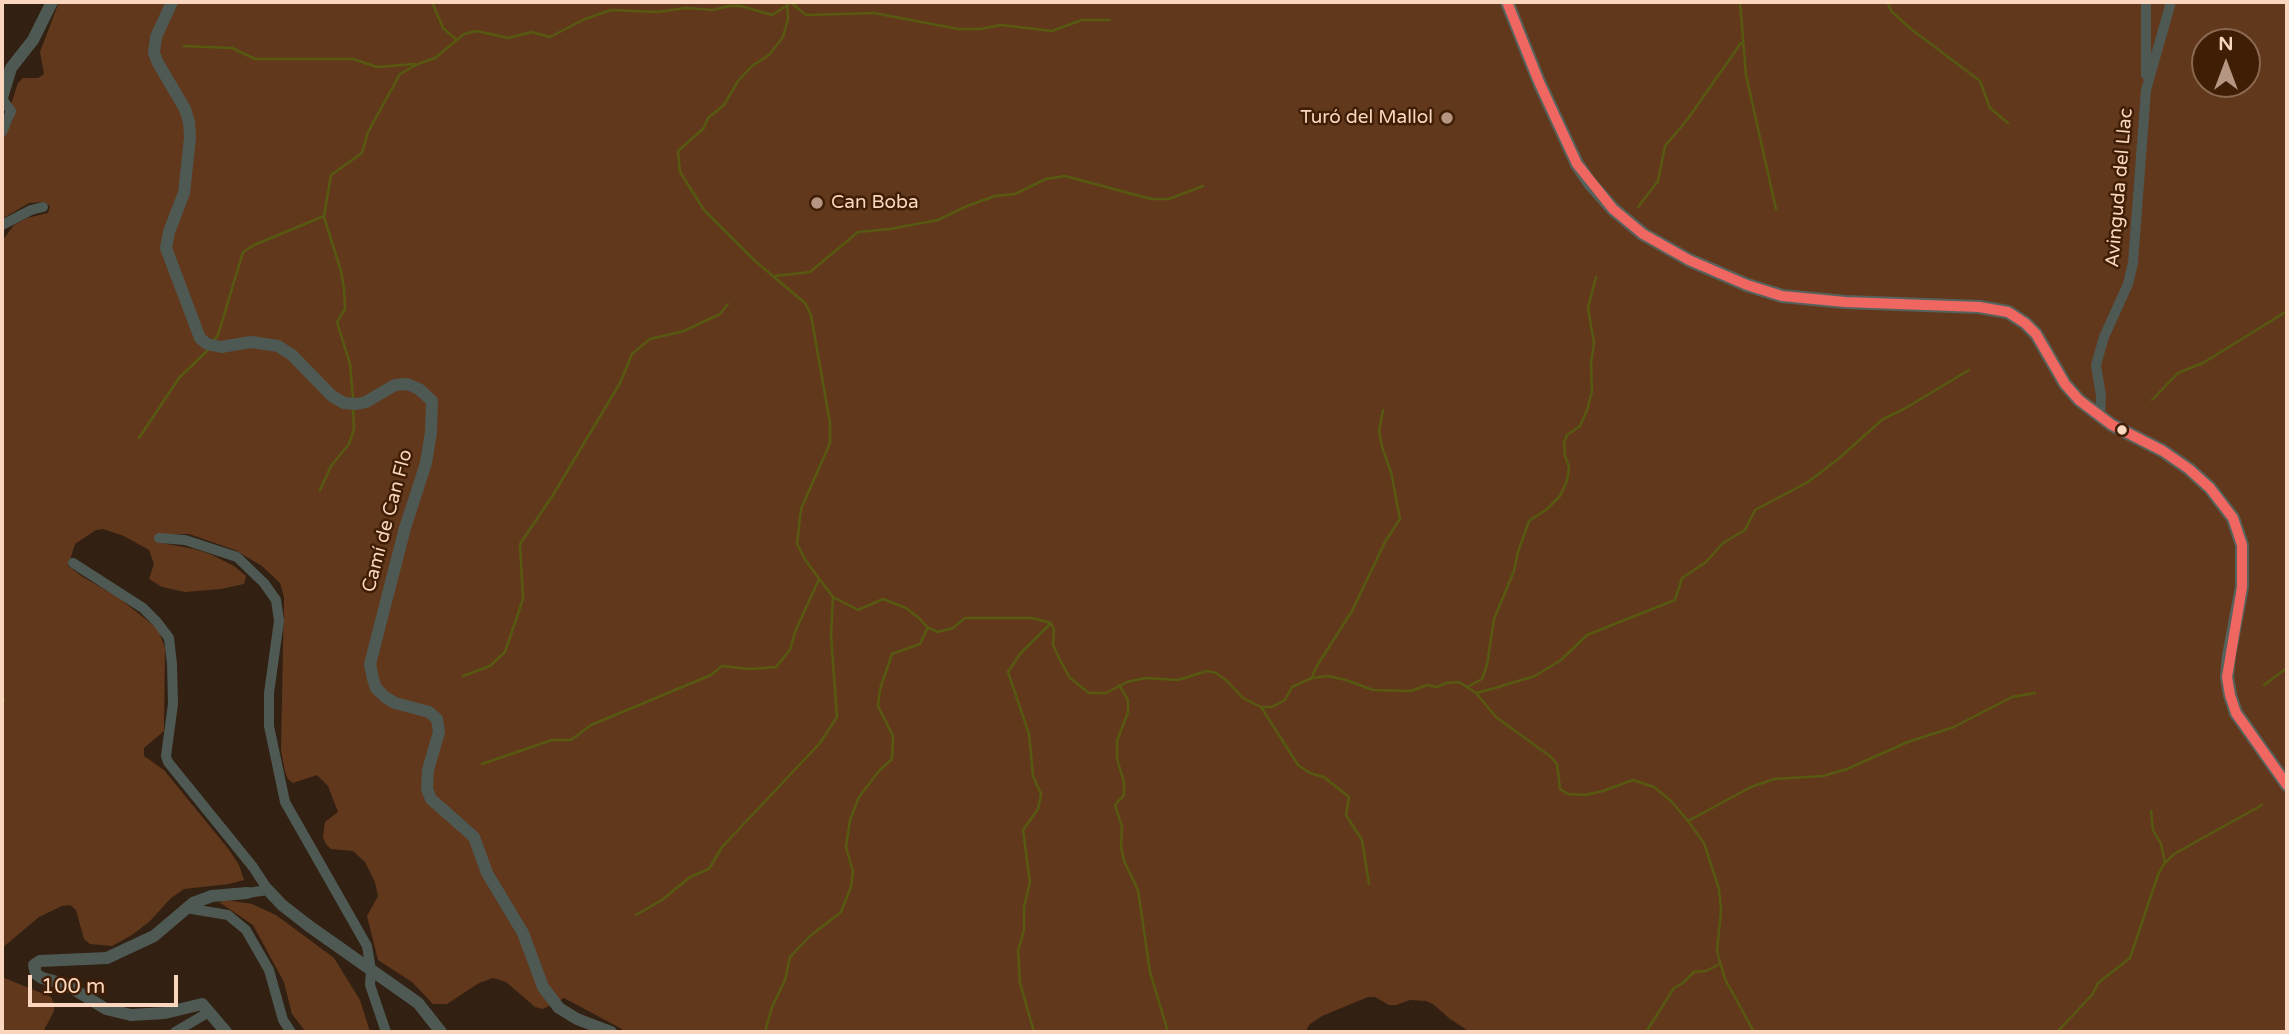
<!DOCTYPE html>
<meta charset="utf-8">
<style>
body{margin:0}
#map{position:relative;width:2289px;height:1034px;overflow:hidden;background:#322012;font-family:"Varela Round",sans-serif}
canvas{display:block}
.frame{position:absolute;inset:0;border:4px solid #fbd6bf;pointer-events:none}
.north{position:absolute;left:2191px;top:28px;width:70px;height:70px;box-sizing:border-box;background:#3f1e05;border:2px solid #8a684f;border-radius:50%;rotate:0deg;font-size:19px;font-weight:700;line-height:28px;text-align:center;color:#fbd6bf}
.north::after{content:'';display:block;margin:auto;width:24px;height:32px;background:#b59682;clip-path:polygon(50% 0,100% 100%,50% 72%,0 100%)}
.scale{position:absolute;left:28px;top:975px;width:150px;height:32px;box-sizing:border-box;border:4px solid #fbd6bf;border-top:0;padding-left:9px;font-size:21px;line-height:24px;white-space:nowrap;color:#fbd6bf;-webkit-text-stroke:5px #3f1e05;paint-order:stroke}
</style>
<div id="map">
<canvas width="2289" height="1034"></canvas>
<div class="frame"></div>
<div class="north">N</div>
<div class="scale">100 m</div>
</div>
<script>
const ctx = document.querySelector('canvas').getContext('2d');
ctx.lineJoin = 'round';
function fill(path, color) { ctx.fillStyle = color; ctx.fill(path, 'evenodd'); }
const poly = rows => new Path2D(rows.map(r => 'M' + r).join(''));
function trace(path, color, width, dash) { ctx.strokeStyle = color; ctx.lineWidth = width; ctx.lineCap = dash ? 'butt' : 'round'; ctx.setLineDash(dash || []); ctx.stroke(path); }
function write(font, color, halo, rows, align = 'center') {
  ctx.font = font + ' "Varela Round",sans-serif'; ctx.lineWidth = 5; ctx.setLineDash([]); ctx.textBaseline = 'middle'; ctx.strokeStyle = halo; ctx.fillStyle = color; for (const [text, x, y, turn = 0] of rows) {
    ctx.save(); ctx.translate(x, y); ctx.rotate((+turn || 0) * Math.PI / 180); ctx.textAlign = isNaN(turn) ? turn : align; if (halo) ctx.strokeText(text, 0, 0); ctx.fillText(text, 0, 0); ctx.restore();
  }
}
fill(poly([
 [59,2,2287,2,2287,1032,1470,1032,1450,1019,1433,1004,1426,1001,1410,1000,1396,1005,1389,1005,1375,997,1368,997,1322,1016,1310,1024,1305,1032,623,1032,622,1029,564,998,543,1009,535,1007,506,982,493,978,479,983,447,1004,433,1004,412,982,378,960,367,916,378,896,375,882,365,862,353,851,331,849,326,844,323,837,325,822,338,812,328,786,317,775,293,783,288,779,285,772,281,750,284,597,280,583,262,566,235,550,189,534,166,534,158,535,156,542,194,549,210,554,234,566,246,576,244,584,221,589,185,592,162,587,149,579,154,564,149,550,124,536,103,529,96,530,75,544,68,566,83,577,119,598,158,629,165,648,164,731,144,748,144,756,164,770,230,851,239,865,244,880,229,884,184,889,171,898,150,921,132,935,112,946,90,944,84,939,76,910,70,905,62,906,39,917,2,948,2,241,14,225,27,218,48,213,50,206,44,202,29,203,2,219,2,140,13,120,11,104,18,83,23,78,38,78,44,74,40,52],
 [2205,42,2247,42,2247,84,2205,84],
 [227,900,252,904,276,915,334,958,360,1000,370,1032,306,1032,292,1014,284,982,253,925,219,902],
 [2,977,51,997,54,1004,54,1011,43,1032,2,1032]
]), '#62381c');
trace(poly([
 [432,2,443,28,457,40],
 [787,2,788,19,783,37,769,55,752,66,738,81,724,105,708,118,704,128,678,151,680,172,704,210,755,261,805,303,811,315,830,423,830,443,801,509,797,544,806,561,833,597,858,610,883,599,906,608,919,618,927,627,938,632,953,628,965,618,1032,618,1051,623],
 [790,2,806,15,874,13,958,29,980,29,1001,25,1052,31,1082,20,1110,20],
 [1740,2,1746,75,1776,209],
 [1887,2,1892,12,1911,29,1980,81,1990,108,2008,123],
 [184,46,232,48,255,59,353,59,377,67,415,64],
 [1638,207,1658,181,1665,146,1687,120,1741,43],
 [324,217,341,271,344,289,345,309,337,322,350,364,353,398],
 [775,276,810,272,858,232,890,229,938,220,967,206,995,196,1015,194,1046,179,1065,176,1151,199,1169,199,1203,186],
 [214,340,218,335,243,252,254,245,324,216,331,175,362,153,368,132,400,74,418,64,435,58,464,34,477,31,508,38,531,32,550,37,585,19,611,10,657,12,686,8,713,10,729,6,741,6,772,15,788,5],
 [2152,400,2178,373,2203,363,2287,311],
 [139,438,179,378,209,349],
 [320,490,331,466,349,444,354,429,353,408],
 [1051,623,1054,630,1053,645,1060,660,1070,678,1089,693,1106,693,1127,682,1145,678,1178,680,1207,671,1216,673,1226,680,1243,698,1261,707,1272,707,1285,700,1292,687,1312,678,1328,676,1346,680,1373,690,1411,691,1427,685,1437,687,1446,683,1459,682,1476,693,1495,688,1535,676,1561,660,1587,635,1675,600,1682,578,1706,562,1723,543,1745,530,1755,510,1808,482,1837,460,1883,419,1904,409,1969,370],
 [463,676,490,666,505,652,523,599,520,544,553,495,620,383,632,354,650,339,684,331,720,314,728,304],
 [1312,678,1315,669,1352,611,1385,542,1400,519,1391,472,1382,447,1379,431,1383,410],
 [1119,685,1128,700,1128,712,1117,741,1117,759,1124,782,1124,795,1115,805,1122,827,1121,846,1124,861,1138,890,1150,972,1168,1032],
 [2264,685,2287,668],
 [1469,686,1482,679,1487,665,1494,619,1514,571,1518,552,1529,521,1547,509,1560,496,1567,481,1569,467,1565,456,1564,443,1567,435,1580,426,1587,410,1592,391,1591,363,1594,343,1588,308,1596,277],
 [1476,693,1496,717,1551,757,1557,764,1560,789,1568,794,1585,795,1603,791,1633,780,1654,787,1671,801,1688,821,1704,843,1719,889,1721,910,1717,951,1725,979,1754,1032],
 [2,700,4,700],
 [1261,707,1298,765,1310,773,1324,777,1349,797,1346,815,1362,840,1369,884],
 [482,764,552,740,571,740,591,725,711,675,722,666,750,669,776,667,790,650,795,632,819,579],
 [1688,821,1751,787,1774,779,1823,776,1847,769,1908,742,1954,727,2012,697,2035,693],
 [2166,862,2174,854,2262,805],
 [636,915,662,900,690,877,709,869,722,847,820,743,837,717,831,635,833,598],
 [765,1032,772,1007,785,980,790,957,810,936,841,912,851,887,853,872,846,847,850,820,859,797,879,771,892,759,893,736,878,706,880,689,892,654,920,644,927,629],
 [1034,1032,1020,983,1018,951,1024,930,1024,907,1030,882,1023,830,1038,809,1041,794,1033,776,1029,734,1008,672,1020,654,1051,623],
 [1646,1032,1674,988,1683,983,1694,972,1706,971,1720,964],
 [2057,1032,2092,995,2098,983,2130,958,2158,875,2165,862,2161,844,2153,830,2151,811]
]), '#575911', 2.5);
trace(poly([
 [2146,2,2146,75],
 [2,99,11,111,2,132],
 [2,225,31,210,43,207],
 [2100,416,2101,396,2096,365,2104,337,2128,284,2133,263,2146,90,2171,2],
 [159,538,185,540,237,557,264,583,276,600,279,621,269,693,269,726,285,802,367,946,371,970,370,985,386,1032],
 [73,563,143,608,157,622,169,638,172,664,173,704,166,756,168,762,253,867,268,890,247,893],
 [186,908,228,915,246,930,269,970,283,1020,291,1032],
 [175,1032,209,1012]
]), '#4e5953', 10);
trace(poly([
 [172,2,156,37,154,53,158,63,185,109,189,122,190,138,184,193,169,232,166,248,200,338,207,344,221,347,251,342,278,346,292,355,332,396,344,403,357,404,366,402,395,385,407,384,419,389,432,401,431,432,426,463,405,528,370,664,373,679,376,688,385,697,395,703,429,712,437,719,439,732,428,770,427,789,431,799,474,837,487,873,523,933,543,987,559,1008,577,1019,611,1032],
 [2,98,11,68,33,40,52,2],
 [268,890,282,905,309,926,418,1003,441,1032],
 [226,1032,202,1004,165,1013,131,1015,106,1009,65,984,42,978,36,974,34,965,40,961,107,958,154,936,193,903,212,896,247,893]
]), '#4e5953', 12);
trace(poly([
 [1507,2,1539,82,1577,164,1590,183,1613,209,1643,234,1689,260,1747,285,1782,296,1845,302,1979,307,2008,312,2025,323,2036,334,2065,384,2079,400,2112,425,2163,451,2189,469,2210,488,2233,518,2242,545,2242,587,2229,656,2227,677,2230,695,2236,713,2287,785]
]), '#56635d', 14);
trace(poly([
 [1507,2,1539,82,1577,164,1613,209,1643,234,1689,260,1747,285,1782,296,1845,302,1979,307,2008,312,2025,323,2036,334,2065,384,2079,400,2112,425,2163,451,2189,469,2210,488,2233,518,2242,545,2242,587,2227,677,2230,695,2236,713,2287,785]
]), '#f06661', 10);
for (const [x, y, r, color] of [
 [1447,118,7,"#b59682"],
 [817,203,7,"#b59682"],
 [2122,430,6,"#fbd6bf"]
]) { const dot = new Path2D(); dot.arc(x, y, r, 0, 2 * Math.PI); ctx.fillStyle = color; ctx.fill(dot); trace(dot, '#3f1e05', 2.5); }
write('19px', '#fbd6bf', '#3f1e05', [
 ["Turó del Mallol",1433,118],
 ["Can Boba",831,203,"left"]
], 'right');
write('19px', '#fbd6bf', '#3f1e05', [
 ["Avinguda del Llac",2120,188,-85],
 ["Camí de Can Flo",388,521,-75]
]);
</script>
